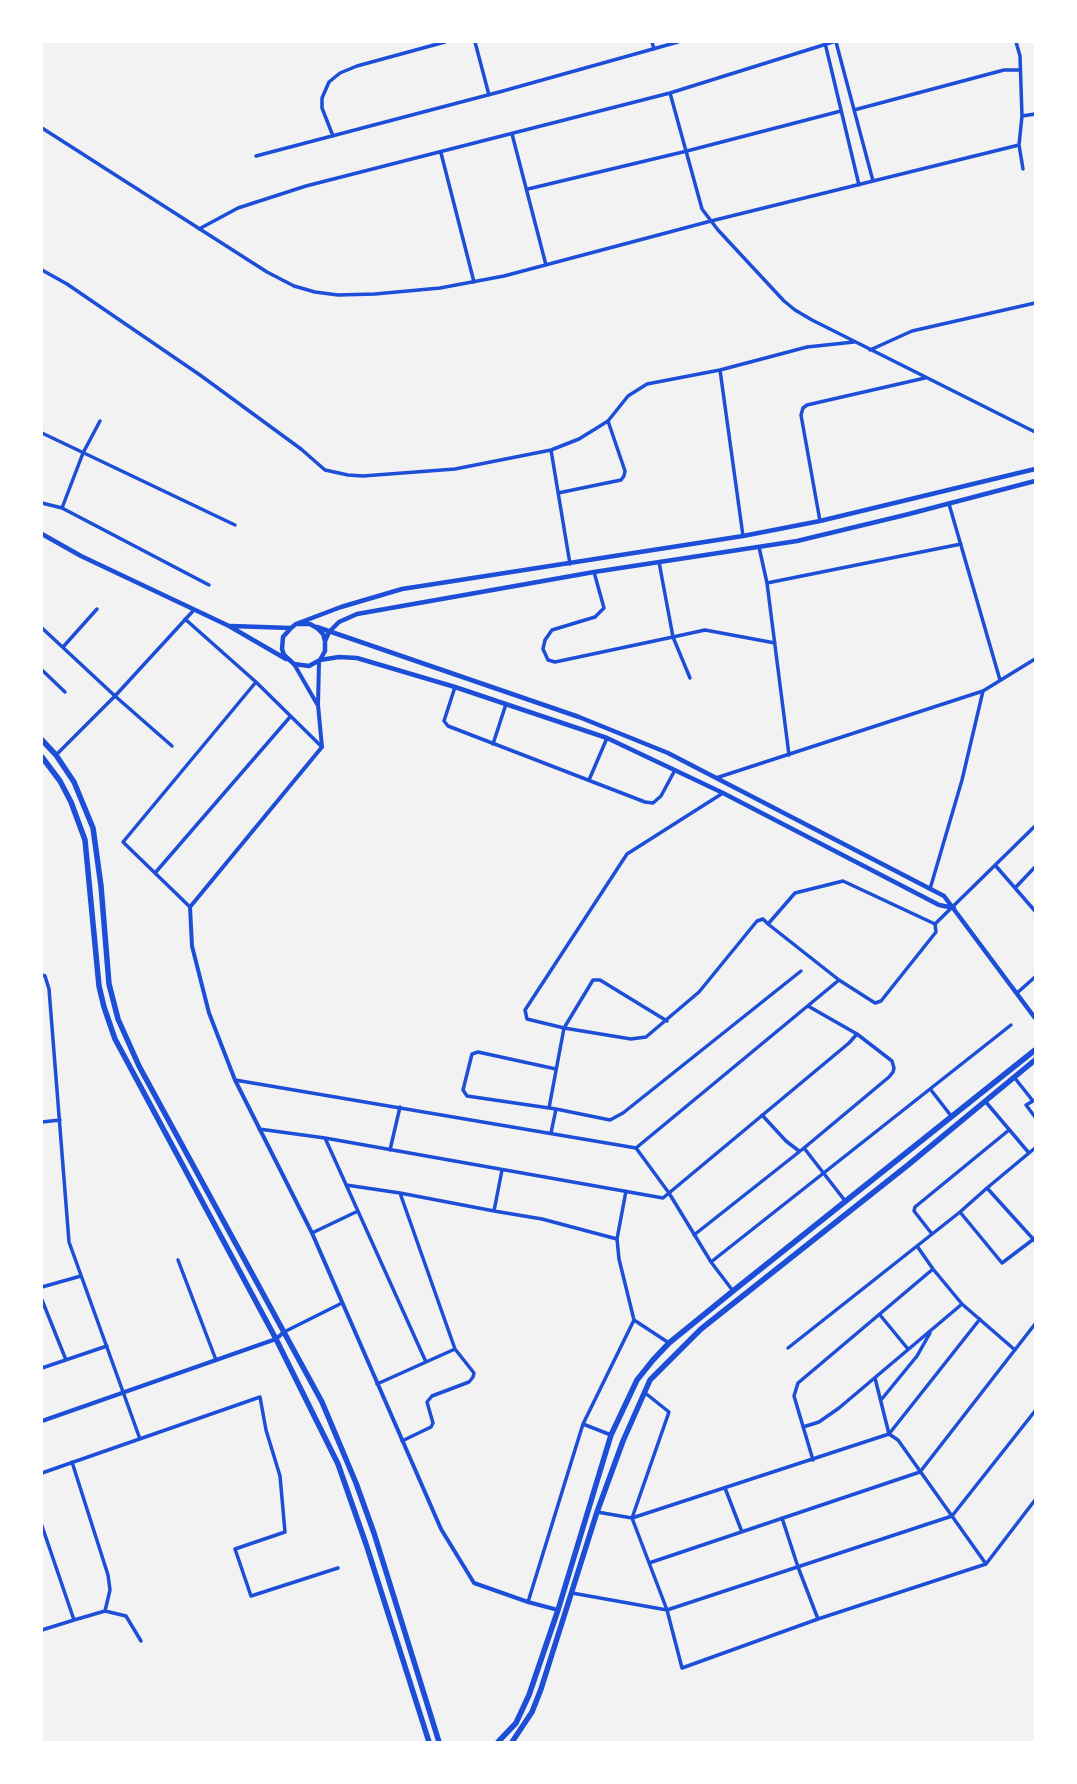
<!DOCTYPE html>
<style>
body{margin:0}
#map{position:relative;width:1077px;height:1784px;overflow:hidden;background:#f2f2f2;font-family:"Space Grotesk",sans-serif}
canvas{display:block}
.frame{position:absolute;inset:0;border:43px solid #fff;pointer-events:none}
</style>
<div id="map">
<canvas width="1077" height="1784"></canvas>
<div class="frame"></div>
</div>
<script>
const ctx = document.querySelector('canvas').getContext('2d');
ctx.lineJoin = 'round';
const poly = rows => new Path2D(rows.map(r => 'M' + r).join(''));
function trace(path, color, width, dash) { ctx.strokeStyle = color; ctx.lineWidth = width; ctx.lineCap = dash ? 'butt' : 'round'; ctx.setLineDash(dash || []); ctx.stroke(path); }
trace(poly([
 [475,42,489,95],
 [652,42,654,49],
 [836,42,873,181],
 [1016,42,1020,56,1022,116,1019,145,1023,169],
 [825,43,859,185],
 [670,93,702,209,718,230,784,301,795,310,812,320,1035,432],
 [854,110,1004,70,1020,70],
 [1022,116,1035,114],
 [42,128,267,272,294,286,315,292,338,295,375,294,440,288,504,276,711,221,1019,145],
 [512,134,546,265],
 [333,136,322,108,322,98,329,82,340,73,357,66,445,42],
 [441,153,474,282],
 [256,156,503,91,678,42],
 [528,189,687,151,841,111],
 [199,229,238,208,306,186,670,93,833,42],
 [42,270,67,284,200,375,301,449,325,470,348,475,363,476,455,469,551,450,579,439,608,421,628,396,647,384,720,370,807,347,854,342],
 [870,350,912,331,1035,303],
 [720,370,743,536],
 [42,433,235,525],
 [551,450,570,564],
 [558,493,621,480,624,476,625,471,608,421],
 [42,503,62,508,209,585],
 [949,504,1000,680],
 [62,508,83,453,100,421],
 [820,521,801,415,803,408,807,405,925,378],
 [759,547,767,583,789,755],
 [594,572,604,608,595,617,552,630,545,640,543,649,548,660,555,662,673,637,659,562],
 [767,583,961,544],
 [185,619,256,682,322,747],
 [42,628,115,696,172,746],
 [63,647,97,609],
 [42,670,65,692],
 [690,678,673,637,705,630,775,643],
 [455,687,444,721,448,726,645,802,653,803,661,796,675,770],
 [493,744,506,704],
 [56,755,115,696,193,611],
 [716,778,983,691,1035,659],
 [589,780,607,738],
 [723,793,627,854,525,1010,527,1019,564,1028,631,1039,646,1037,699,992,757,921,763,919,768,924],
 [995,865,1035,911],
 [155,873,290,717],
 [843,881,935,924,936,932,881,1001,875,1003,839,980,768,924,795,893,843,881],
 [1015,888,1035,867],
 [930,889,962,780,983,691],
 [190,907,123,842,256,682],
 [935,924,1035,826],
 [42,975,45,976,49,989,69,1242,140,1439],
 [1017,993,1035,977],
 [556,1069,478,1052,472,1054,463,1090,467,1096,556,1109,610,1120,623,1113,801,971],
 [1014,1077,1033,1101,1026,1105,1035,1117],
 [235,1080,636,1148,669,1193,711,1262,733,1291],
 [931,1090,952,1117],
 [985,1101,1029,1153],
 [549,1108,564,1028,593,980,600,980,667,1021],
 [762,1115,786,1141,799,1151],
 [42,1122,60,1120],
 [259,1129,325,1138,663,1198,849,1043,857,1034,808,1006],
 [551,1133,556,1109],
 [325,1138,426,1362],
 [636,1148,839,980],
 [804,1148,889,1077,893,1072,894,1068,892,1061,857,1034],
 [1035,1148,987,1188,1035,1241],
 [390,1150,400,1107],
 [346,1185,400,1193,494,1211,502,1170],
 [987,1188,960,1212,1002,1263,1035,1238],
 [400,1193,455,1349,474,1373,473,1377,469,1382,432,1396,427,1402,433,1423,431,1427,402,1441],
 [494,1211,542,1219,617,1239],
 [312,1233,358,1211],
 [932,1234,914,1211,915,1207,1009,1130],
 [694,1235,804,1148,846,1202],
 [917,1246,933,1269],
 [178,1260,216,1360],
 [711,1262,1011,1025],
 [42,1287,81,1276],
 [42,1300,66,1360],
 [880,1315,908,1349],
 [634,1320,669,1343],
 [284,1332,342,1303],
 [788,1348,960,1212],
 [42,1368,107,1346],
 [875,1378,889,1434,980,1319],
 [377,1384,455,1349],
 [644,1392,669,1412,632,1518,667,1610,682,1668,818,1619,986,1564,1035,1500],
 [881,1400,917,1356,930,1333],
 [583,1424,611,1435],
 [803,1427,819,1422,839,1408,962,1304],
 [813,1460,794,1396,798,1383,933,1269,962,1304,1015,1350],
 [72,1462,108,1575,110,1590,105,1611],
 [42,1473,260,1397,266,1430,280,1476,285,1532,235,1549,251,1596,338,1568],
 [725,1488,742,1532],
 [597,1512,632,1518,889,1434,898,1440,986,1564],
 [782,1518,798,1567,818,1619],
 [42,1526,74,1620,42,1630],
 [649,1563,920,1472,1035,1324],
 [572,1593,667,1610,952,1516,1035,1411],
 [528,1602,583,1424,634,1320,619,1259,617,1239,626,1191],
 [74,1620,105,1611,126,1616,141,1641]
]), '#1d4ed8', 3.5);
trace(poly([
 [319,661,318,705,322,747,190,907,192,946,209,1013,235,1080,312,1233,441,1529,474,1583,528,1602,558,1610],
 [294,664,317,704],
 [42,1421,276,1339,284,1332]
]), '#1d4ed8', 4);
trace(poly([
 [42,534,81,556,229,626,286,659],
 [296,624,310,624,317,628,323,634,325,641,325,651,320,660,309,666,294,664,284,655,282,649,283,637,291,628,296,624,341,607,402,589,743,536,820,521,1035,469],
 [231,626,291,628],
 [317,627,579,717,668,753,944,896,1035,1018],
 [325,641,329,632,339,622,357,614,594,572,797,541,905,515,1035,481],
 [320,660,339,657,357,658,455,687,607,738,723,793,939,905,954,908]
]), '#1d4ed8', 4.5);
trace(poly([
 [42,740,56,755,74,782,93,828,101,886,109,984,118,1019,139,1066,322,1402,356,1483,374,1533,439,1742],
 [42,757,60,781,71,802,85,840,99,986,104,1007,115,1039,276,1339,338,1464,366,1544,429,1742],
 [498,1742,516,1723,529,1695,558,1610,611,1435,637,1380,653,1360,669,1343,733,1291,1035,1050],
 [512,1742,532,1712,541,1689,597,1512,623,1441,650,1380,701,1329,908,1165,1035,1060]
]), '#1d4ed8', 5.5);
</script>
